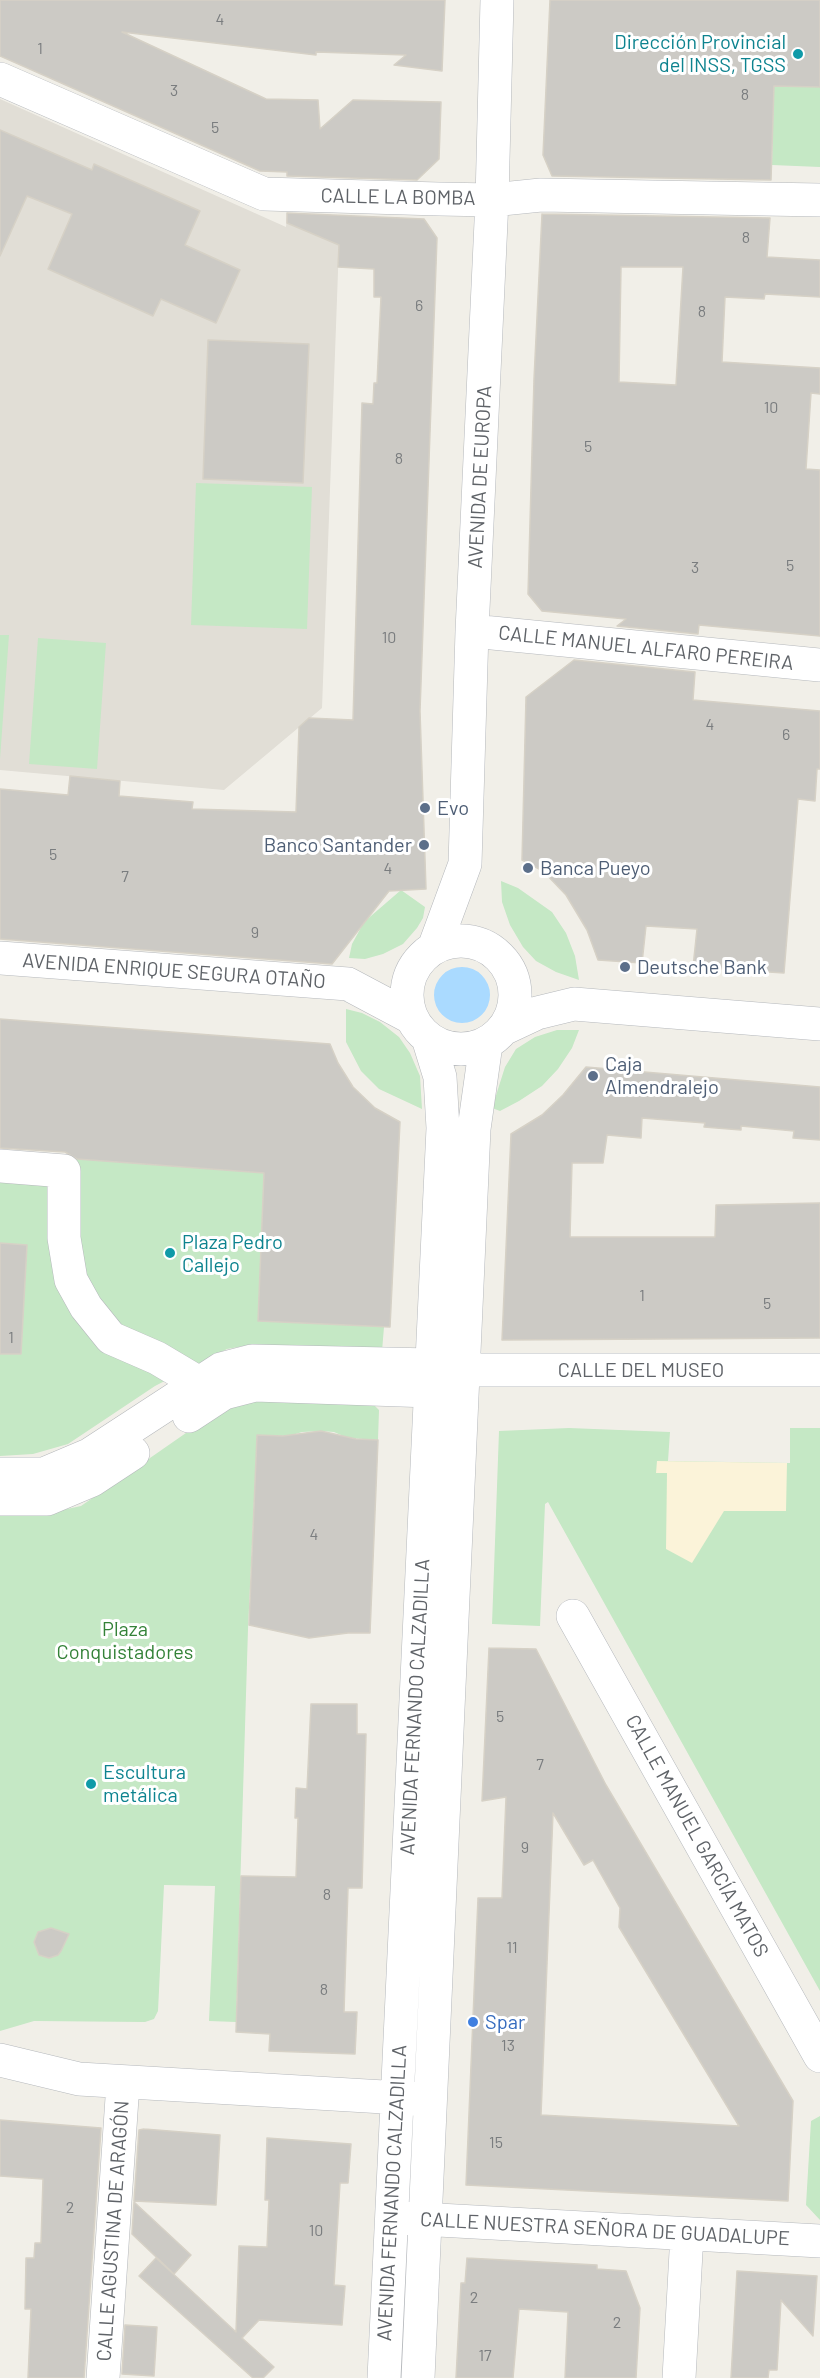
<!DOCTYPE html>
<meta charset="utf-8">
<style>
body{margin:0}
canvas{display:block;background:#f1efe8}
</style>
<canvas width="820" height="2378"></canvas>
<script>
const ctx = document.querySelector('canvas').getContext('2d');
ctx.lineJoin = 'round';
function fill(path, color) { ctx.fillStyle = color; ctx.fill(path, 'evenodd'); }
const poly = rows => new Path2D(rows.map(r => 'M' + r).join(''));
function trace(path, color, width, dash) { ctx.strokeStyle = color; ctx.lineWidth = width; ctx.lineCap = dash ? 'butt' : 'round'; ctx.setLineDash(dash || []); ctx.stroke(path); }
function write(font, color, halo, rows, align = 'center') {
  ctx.font = font + ' Barlow,sans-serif'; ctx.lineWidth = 6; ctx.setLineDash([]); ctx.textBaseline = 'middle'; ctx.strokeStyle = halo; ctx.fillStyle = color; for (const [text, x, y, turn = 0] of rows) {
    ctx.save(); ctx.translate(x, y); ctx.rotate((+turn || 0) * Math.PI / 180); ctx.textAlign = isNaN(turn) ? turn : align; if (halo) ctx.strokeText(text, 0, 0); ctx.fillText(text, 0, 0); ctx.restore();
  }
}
fill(poly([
 [0,99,286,227,287,216,340,217,322,708,224,790,0,770]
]), '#e1ded6');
fill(poly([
 [774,86,820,87,820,167,772,165],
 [196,483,312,487,307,629,191,625],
 [0,635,9,635,0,759],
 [38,638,106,643,97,769,29,764],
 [501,881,518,888,552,912,566,933,575,956,579,980,556,972,536,961,523,947,510,925,502,902],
 [401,890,425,907,423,918,417,928,403,944,383,954,365,959,349,958,352,944,364,922],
 [346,1009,362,1013,380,1022,399,1037,410,1053,420,1076,422,1109,379,1089,361,1071,346,1042],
 [557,1030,579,1030,572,1048,558,1069,542,1086,519,1101,500,1111,492,1108,505,1067,516,1049,535,1037],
 [0,1153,264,1173,258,1321,384,1327,382,1351,244,1346,227,1349,155,1386,68,1444,33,1454,0,1456],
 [255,1399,374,1405,379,1410,378,1440,348,1438,334,1432,321,1431,302,1432,289,1436,257,1435,248,1629,236,2022,209,2021,215,1886,164,1885,158,2011,154,2019,145,2022,34,2021,0,2031,0,1511,53,1512,81,1506,219,1410],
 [569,1428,670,1432,668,1461,790,1463,790,1428,820,1428,820,1991,548,1502,545,1504,540,1626,492,1624,499,1431],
 [820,2116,820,2220,806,2205,811,2121]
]), '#c5e8c5');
fill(poly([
 [657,1461,787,1463,786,1511,724,1511,692,1563,666,1549,667,1473,656,1473]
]), '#fbf3d9');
fill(poly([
 '434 995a28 28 0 1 1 56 0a28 28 0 1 1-56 0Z'
]), '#aadaff');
const building = poly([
 [0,0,445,0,442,71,394,65,406,55,316,52,316,55,122,32,266,99,318,100,320,129,353,100,441,102,439,159,417,180,287,176,287,172,260,171,0,56,0,0],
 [550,0,820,0,820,87,774,86,771,180,552,176,543,155,550,0],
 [0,130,92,170,94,164,200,211,185,245,240,270,216,323,161,299,153,316,48,269,72,214,27,196,0,256,0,130],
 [287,213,424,219,437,238,420,711,426,889,389,891,332,964,0,939,0,789,68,795,70,776,120,781,119,796,193,802,192,809,296,812,299,727,309,718,353,720,362,403,373,404,374,383,377,383,381,297,374,297,374,269,338,267,339,245,287,223,287,213],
 [542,214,770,218,767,257,820,260,820,297,765,294,764,299,725,297,722,362,820,368,820,394,811,393,806,469,820,470,820,636,699,625,698,634,617,626,626,619,542,611,528,594,534,379,542,214],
 [621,267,683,267,676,385,619,382,621,267],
 [208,340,309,344,303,483,203,479,208,340],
 [574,660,695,672,693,700,820,711,820,769,817,769,815,801,798,799,784,973,693,967,697,929,646,926,642,963,598,960,587,930,566,895,543,871,522,860,526,697,574,660],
 [0,1019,330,1044,338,1063,353,1087,375,1108,400,1122,390,1327,258,1321,264,1173,77,1159,65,1152,0,1148,0,1019],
 [586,1067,820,1087,820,1140,793,1138,794,1131,741,1126,741,1130,704,1127,705,1123,642,1118,641,1138,607,1135,603,1163,572,1163,570,1237,715,1237,716,1205,820,1203,820,1338,502,1340,511,1134,542,1115,563,1095,586,1067],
 [0,1243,27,1245,21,1354,0,1354,0,1243],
 [321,1431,356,1439,378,1440,370,1633,348,1633,309,1638,249,1625,257,1435,283,1436,321,1431],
 [489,1648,536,1649,606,1785,793,2101,788,2201,466,2185,478,1898,502,1898,506,1797,482,1801,489,1648],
 [553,1813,584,1865,593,1860,620,1908,619,1927,739,2126,541,2115,553,1813],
 [311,1704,357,1704,357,1734,366,1734,362,1888,348,1888,344,2012,357,2012,355,2054,269,2051,270,2034,236,2032,241,1876,296,1877,298,1818,295,1818,296,1788,307,1789,311,1704],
 [51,1928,69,1934,61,1951,58,1955,49,1958,39,1955,34,1942,38,1932,51,1928],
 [0,2120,101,2128,84,2378,28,2378,31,2309,25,2309,26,2258,34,2258,35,2243,41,2243,43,2179,0,2176,0,2120],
 [144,2129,220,2135,216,2205,134,2201,139,2130,144,2129],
 [267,2138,351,2144,348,2183,340,2183,334,2285,345,2286,342,2325,259,2320,242,2338,274,2367,263,2378,253,2378,139,2276,156,2258,236,2332,239,2246,267,2247,269,2200,265,2200,267,2138],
 [134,2202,191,2255,174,2274,132,2234,134,2202],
 [467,2258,597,2265,597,2269,626,2271,640,2308,636,2378,565,2378,568,2312,519,2309,513,2378,456,2378,461,2283,465,2283,467,2258],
 [737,2271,817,2276,813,2336,781,2300,777,2370,769,2370,768,2378,731,2378,737,2271],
 [125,2325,157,2327,154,2376,122,2374,125,2325]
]);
fill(building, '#cccac5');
trace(building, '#d6d1c6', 1.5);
const minor = poly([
 [0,79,264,194,439,199,492,200,541,195,820,200],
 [472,631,820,665],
 '407 995a54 54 0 1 1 108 0a54 54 0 1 1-108 0Z',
 [434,948,465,864,472,631,492,200,497,0],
 [0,958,348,984,412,1018],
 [505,1028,537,1013,574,1004,820,1024],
 [0,1166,64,1171,64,1238,71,1280,86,1307,111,1338,157,1358,199,1383],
 [463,1370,820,1370],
 [189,1416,224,1393,255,1385,430,1391],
 [0,1474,44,1474,89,1455,221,1369,252,1361,431,1365],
 [0,1499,47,1499,92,1480,133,1453],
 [573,1616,820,2056],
 [0,2060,79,2079,418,2099],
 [402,2218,820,2241],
 [103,2378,123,2083],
 [384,2378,443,1128,440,1077,428,1038],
 [418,2378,474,1129,486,1044],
 [679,2378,687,2234]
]);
trace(minor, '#b5b8bc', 34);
trace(minor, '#fff', 33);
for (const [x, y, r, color] of [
 [798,54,6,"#0f9aa8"],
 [425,808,6,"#5c6f8a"],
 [424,845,6,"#5c6f8a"],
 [528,868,6,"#5c6f8a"],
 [625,967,6,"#5c6f8a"],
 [593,1076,6,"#5c6f8a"],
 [170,1253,6,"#0f9aa8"],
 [91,1784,6,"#0f9aa8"],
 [473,2022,6,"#3f7fe0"]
]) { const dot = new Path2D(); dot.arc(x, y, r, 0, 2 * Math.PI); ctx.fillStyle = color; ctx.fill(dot); trace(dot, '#fff', 2); }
write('16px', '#7a7d7f', null, [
 ["4",220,20],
 ["1",40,49],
 ["3",174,91],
 ["8",745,95],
 ["5",215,128],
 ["8",746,238],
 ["6",419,306],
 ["8",702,312],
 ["10",771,408],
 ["5",588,447],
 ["8",399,459],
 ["5",790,566],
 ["3",695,568],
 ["10",389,638],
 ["4",710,725],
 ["6",786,735],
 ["5",53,855],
 ["4",388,869],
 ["7",125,877],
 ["9",255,933],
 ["1",642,1296],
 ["5",767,1304],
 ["1",11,1338],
 ["4",314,1535],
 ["5",500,1717],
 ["7",540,1765],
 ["9",525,1848],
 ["8",327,1895],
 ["11",512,1948],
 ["8",324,1990],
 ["13",508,2046],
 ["15",496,2143],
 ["2",70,2208],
 ["10",316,2231],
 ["2",474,2298],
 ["2",617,2323],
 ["17",485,2356]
]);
write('20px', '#0d838f', '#fff', [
 ["Dirección Provincial",786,42,"right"],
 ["del INSS, TGSS",786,65,"right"],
 ["Plaza Pedro",182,1242],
 ["Callejo",182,1265],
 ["Escultura",103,1772],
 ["metálica",103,1795]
], 'left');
write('20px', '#5f6368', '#fff', [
 ["CALLE LA BOMBA",398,197,1],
 ["AVENIDA DE EUROPA",480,477,-87],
 ["CALLE MANUEL ALFARO PEREIRA",646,648,6],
 ["AVENIDA ENRIQUE SEGURA OTAÑO",174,971,4],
 ["CALLE DEL MUSEO",641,1370],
 ["AVENIDA FERNANDO CALZADILLA",415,1707,-87],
 ["CALLE MANUEL GARCÍA MATOS",697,1836,61],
 ["AVENIDA FERNANDO CALZADILLA",392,2193,-87],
 ["CALLE NUESTRA SEÑORA DE GUADALUPE",605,2229,3],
 ["CALLE AGUSTINA DE ARAGÓN",113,2231,-86]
]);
write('20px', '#4e5e75', '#fff', [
 ["Evo",437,808],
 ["Banco Santander",412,845,"right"],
 ["Banca Pueyo",540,868],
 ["Deutsche Bank",637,967],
 ["Caja",605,1064],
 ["Almendralejo",605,1087]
], 'left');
write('20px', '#348238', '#fff', [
 ["Plaza",125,1629],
 ["Conquistadores",125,1652]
]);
write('20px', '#366cbe', '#fff', [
 ["Spar",485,2022]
], 'left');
</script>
